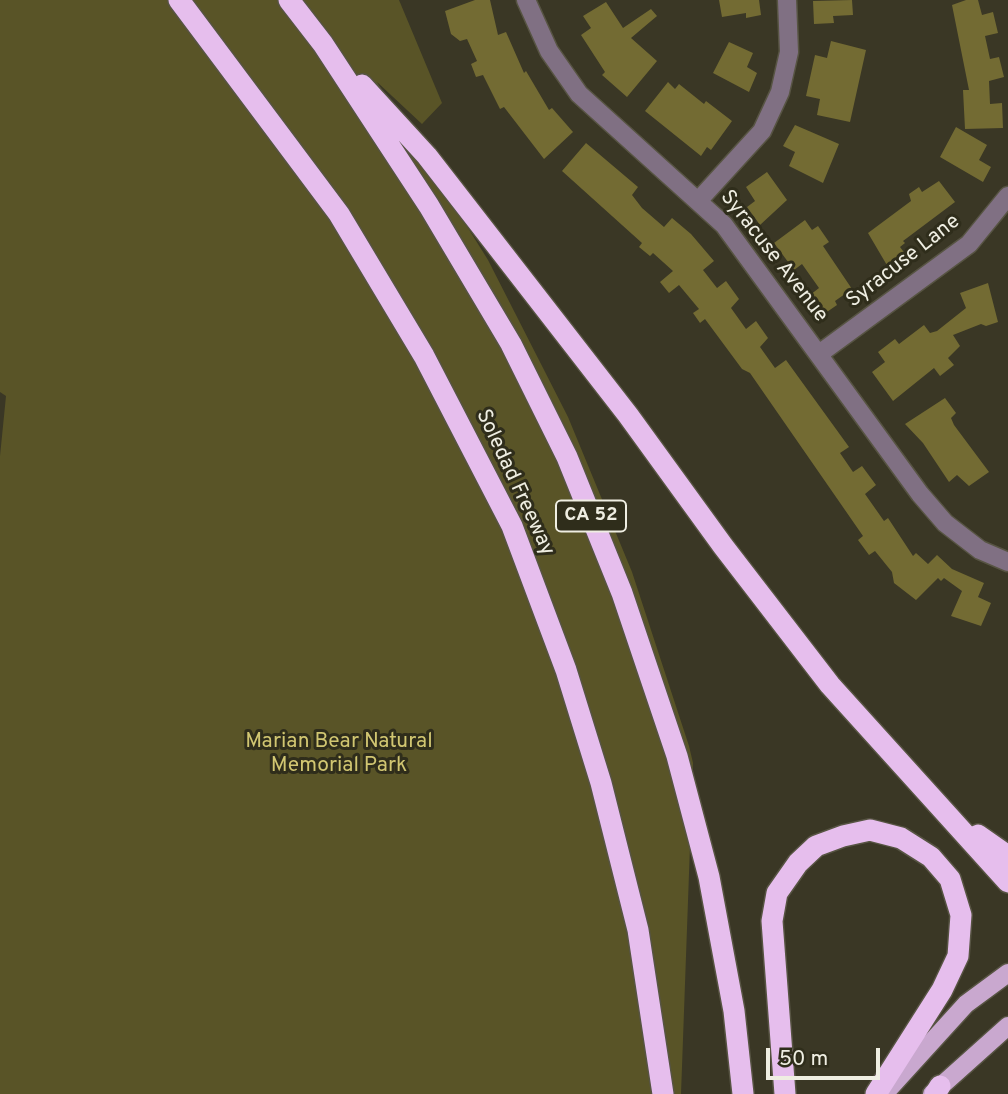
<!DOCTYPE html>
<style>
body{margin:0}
#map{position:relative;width:1008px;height:1094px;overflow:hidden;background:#3a3725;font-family:Overpass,sans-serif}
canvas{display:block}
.scale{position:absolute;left:766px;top:1048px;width:114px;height:32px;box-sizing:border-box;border:4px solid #efeee2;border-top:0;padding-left:9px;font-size:21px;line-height:24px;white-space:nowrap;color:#efeee2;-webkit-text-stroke:5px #2f2d1b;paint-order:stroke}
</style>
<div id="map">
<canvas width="1008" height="1094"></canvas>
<div class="scale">50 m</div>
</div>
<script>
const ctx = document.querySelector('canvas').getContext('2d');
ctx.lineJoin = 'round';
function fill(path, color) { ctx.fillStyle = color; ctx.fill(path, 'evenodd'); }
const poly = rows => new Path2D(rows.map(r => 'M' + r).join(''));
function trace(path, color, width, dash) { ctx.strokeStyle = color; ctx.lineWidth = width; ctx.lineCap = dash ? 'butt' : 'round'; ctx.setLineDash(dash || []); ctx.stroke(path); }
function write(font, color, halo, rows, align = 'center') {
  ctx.font = font + ' Overpass,sans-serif'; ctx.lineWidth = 6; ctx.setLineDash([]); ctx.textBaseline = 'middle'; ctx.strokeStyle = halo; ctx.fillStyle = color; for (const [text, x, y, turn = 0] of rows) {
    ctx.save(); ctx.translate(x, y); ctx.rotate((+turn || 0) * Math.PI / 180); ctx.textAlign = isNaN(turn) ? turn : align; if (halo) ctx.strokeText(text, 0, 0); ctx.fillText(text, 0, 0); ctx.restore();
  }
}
fill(poly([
 [0,0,399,0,442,103,422,124,377,82,488,260,568,417,632,572,689,746,693,763,681,1094,0,1094,0,456,6,396,0,392]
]), '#595427');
fill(poly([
 [475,0,490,0,498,35,506,32,524,73,526,71,549,110,552,108,573,132,544,159,504,107,500,109,483,75,476,77,471,64,477,61,467,39,460,41,451,34,445,11],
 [719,0,759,0,761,15,746,18,746,13,722,17],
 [852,0,853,15,833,16,834,23,814,24,813,1],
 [966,0,978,0,982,15,993,12,998,33,985,36,990,59,999,57,1004,77,989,81,990,104,1002,103,1003,128,965,129,963,90,969,90,952,5],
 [606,2,623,28,651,9,657,16,631,38,657,61,627,97,602,75,605,72,581,35,591,28,583,16],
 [831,41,866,50,850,122,817,115,820,99,806,96,815,55,827,58],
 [729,42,753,53,747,67,757,73,749,92,713,73],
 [668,82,675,89,679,84,704,104,706,101,732,121,711,150,707,147,701,156,645,111],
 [795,125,839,144,823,183,789,166,795,152,783,146],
 [956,127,987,145,979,160,991,167,983,182,940,157],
 [586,143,638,187,632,195,642,208,664,227,672,218,691,234,714,261,703,270,717,288,726,281,739,299,731,308,746,329,756,321,768,338,760,347,775,368,786,360,849,447,840,453,853,472,862,466,876,485,865,494,884,521,888,518,913,556,916,553,928,564,937,555,952,569,984,583,978,597,991,603,981,626,951,616,962,591,944,578,941,581,938,578,916,600,894,583,892,572,875,551,869,555,858,540,863,536,750,373,742,369,705,319,700,323,693,313,699,309,679,285,669,293,660,282,673,271,653,253,650,256,639,247,642,243,562,171],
 [767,172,787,200,760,225,747,207,755,201,746,187],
 [939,181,955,202,903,241,905,243,900,247,906,255,888,267,868,233,911,201,909,194,919,187,922,192],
 [805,220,812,230,818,226,829,242,823,246,852,289,835,301,837,305,824,314,810,295,819,288,802,264,794,270,774,243],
 [988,283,998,322,986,326,981,324,953,335,960,346,948,358,954,365,940,376,934,368,893,401,872,372,885,362,878,352,895,339,899,344,924,325,930,333,937,331,966,308,960,293],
 [945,398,956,413,951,418,954,425,989,472,969,486,957,475,949,482,923,443,905,424]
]), '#736b33');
const minor = poly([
 [526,0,549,51,579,94,724,225,920,494,945,523,980,550,1008,562],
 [699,200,762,131,780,92,789,52,787,0],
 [819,354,969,244,1008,196]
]);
const major = poly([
 [886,1092,966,1004,1008,973],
 [932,1094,1008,1026]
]);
const highway = poly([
 [179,0,339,214,424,356,512,526,566,670,601,783,638,930,663,1094],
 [289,0,323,44,429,206,511,344,567,457,622,593,677,756,709,877,734,1011,743,1094],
 [362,85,427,156,628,415,723,546,830,685,1008,882],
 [978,835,1008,856],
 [785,1094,772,921,777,893,798,863,816,846,843,836,870,830,901,838,931,857,950,879,961,915,958,956,942,990,876,1094],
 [935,1094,940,1086]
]);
trace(minor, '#575443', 21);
trace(major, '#575443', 21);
trace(highway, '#575443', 24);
trace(minor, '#807083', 18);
trace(major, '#c9a8cf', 18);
trace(highway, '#e6beed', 21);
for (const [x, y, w] of [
 [591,516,70]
]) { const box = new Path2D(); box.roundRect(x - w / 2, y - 15.5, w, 31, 5); ctx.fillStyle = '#2f2d1b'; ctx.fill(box); trace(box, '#efeee2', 2); }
write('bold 19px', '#efeee2', null, [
 ["CA 52",591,516]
]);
write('21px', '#efeee2', '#2f2d1b', [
 ["Syracuse Avenue",773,257,52],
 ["Syracuse Lane",904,262,-38],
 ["Soledad Freeway",514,483,65]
]);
write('21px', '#d1c671', '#2f2d1b', [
 ["Marian Bear Natural",339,743],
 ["Memorial Park",339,767]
]);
</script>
